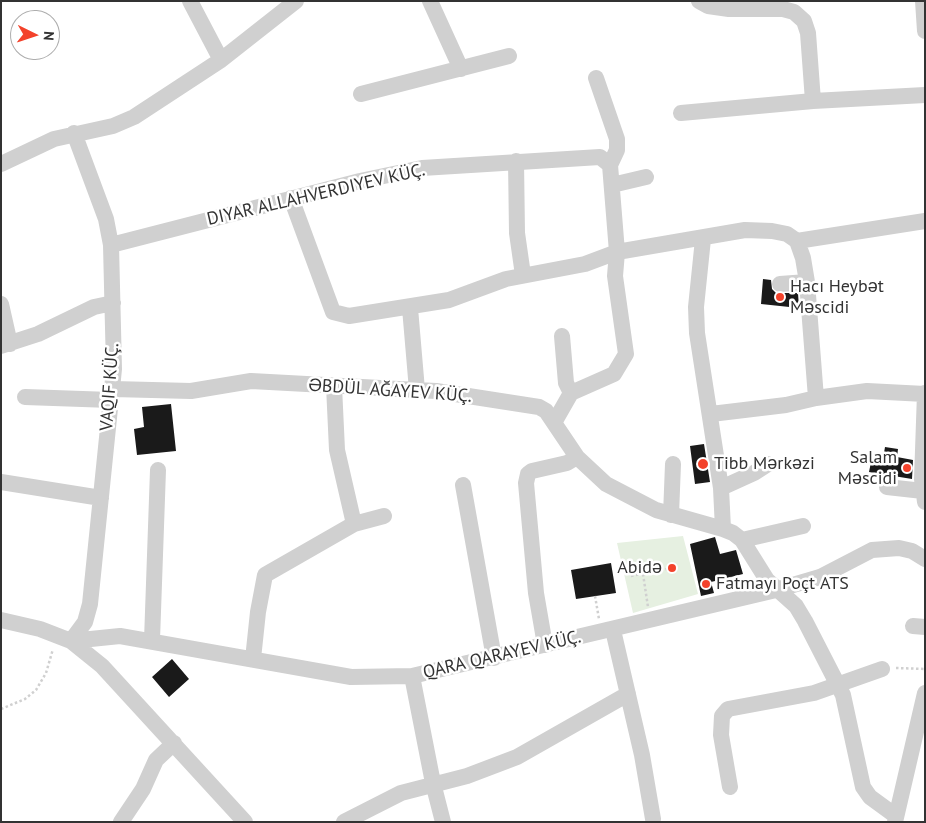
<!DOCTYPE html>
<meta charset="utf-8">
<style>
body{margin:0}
#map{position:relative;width:926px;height:823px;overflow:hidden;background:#fff;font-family:"PT Sans",sans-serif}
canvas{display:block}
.frame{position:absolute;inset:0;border:2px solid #333;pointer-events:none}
.north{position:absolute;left:10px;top:10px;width:50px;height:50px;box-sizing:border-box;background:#fff;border:1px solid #adadad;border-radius:50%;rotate:94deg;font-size:14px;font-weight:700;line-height:20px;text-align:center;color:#333}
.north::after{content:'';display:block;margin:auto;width:18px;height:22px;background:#f3422b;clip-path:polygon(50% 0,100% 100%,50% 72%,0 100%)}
</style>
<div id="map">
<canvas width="926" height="823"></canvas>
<div class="frame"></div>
<div class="north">N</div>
</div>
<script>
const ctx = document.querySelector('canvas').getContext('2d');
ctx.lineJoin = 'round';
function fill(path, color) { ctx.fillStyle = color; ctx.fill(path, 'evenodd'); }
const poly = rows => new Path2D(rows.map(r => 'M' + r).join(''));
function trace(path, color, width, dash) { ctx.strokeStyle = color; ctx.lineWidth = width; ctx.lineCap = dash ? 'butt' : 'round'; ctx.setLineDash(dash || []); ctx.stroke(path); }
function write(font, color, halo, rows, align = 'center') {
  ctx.font = font + ' "PT Sans",sans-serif'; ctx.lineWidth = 5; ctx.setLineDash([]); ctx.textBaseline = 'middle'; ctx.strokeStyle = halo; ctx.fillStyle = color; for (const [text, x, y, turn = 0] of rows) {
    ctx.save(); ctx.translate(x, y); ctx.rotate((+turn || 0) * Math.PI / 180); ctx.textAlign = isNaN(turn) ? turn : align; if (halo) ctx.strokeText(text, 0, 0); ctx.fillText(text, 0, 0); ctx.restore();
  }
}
fill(poly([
 [683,536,698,594,633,613,617,543]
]), '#e6f0e1');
fill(poly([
 [763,279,771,280,772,289,776,293,798,293,799,308,761,304],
 [171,404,176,451,137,455,134,429,144,427,142,407],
 [704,444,710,482,695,484,690,446],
 [885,447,898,449,897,457,913,460,912,479,869,472,872,457,883,459],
 [715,537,720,554,736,550,743,574,711,582,714,593,701,596,690,544],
 [611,563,616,593,576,599,571,570],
 [172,659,189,679,169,697,152,677]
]), '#1a1a1a');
trace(poly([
 [643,574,648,607],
 [631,576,667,569],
 [730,577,732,588],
 [595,596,599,619],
 [896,668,925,669],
 [1,709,25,699,36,690,46,673,53,649]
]), '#d0d0d0', 2.5, [2.5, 2.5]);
trace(poly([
 [190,1,221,60],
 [430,1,461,69],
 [699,1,708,6,729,9,783,9,794,12,804,21,808,33,813,101],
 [923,1,925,31],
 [596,78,617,139,617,150,610,165],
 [361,94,509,56],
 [681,113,813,101,925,95],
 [516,161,517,233,523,275],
 [1,164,54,139,113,126,134,117,221,60,296,1],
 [612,185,646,177],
 [291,198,333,312,349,316,449,300,506,279,585,264,617,252,615,276,626,354,614,374,571,393],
 [703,239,696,307,697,333,721,488,723,529],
 [797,241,925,221],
 [111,245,360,181,422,168,600,157,610,165,617,252,745,230,772,231,787,234,797,241,803,258,807,282,816,398,867,391,925,394],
 [780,284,807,282],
 [1,304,10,344],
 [410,308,417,390],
 [1,346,38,334,94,307,113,303],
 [113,389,191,391,251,381,436,391,539,407,546,411,577,457,606,484,656,510,723,529,733,533,742,540,767,580,796,606,805,621,843,695,863,787,870,797,896,816],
 [925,393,922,479,925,502],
 [25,397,111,400],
 [711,414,786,405,816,398],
 [555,421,571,393,566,383,562,336],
 [1,482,101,498],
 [463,485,494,658],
 [887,487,923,491],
 [721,488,754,473,768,464],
 [671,515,673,464],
 [354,524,384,516],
 [742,540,803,526],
 [1,620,40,629,71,641,102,666,245,822],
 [913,626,925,627],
 [613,630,642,755,653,819],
 [152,640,158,470],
 [71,641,120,636,351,677,412,676,776,590,820,577,872,550,899,548,912,551,925,559],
 [71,641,85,622,90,604,114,369,111,245,106,219,74,133],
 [545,645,536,593,526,483,528,474,532,471,567,463,577,457],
 [253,659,258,612,265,575,354,524,337,450,334,386],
 [412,676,433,783,443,822],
 [730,787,721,735,722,716,728,709,814,693,882,669],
 [121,822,143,789,156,760,174,743],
 [344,822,401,793,467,776,517,757,628,694],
 [895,822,925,693]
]), '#d0d0d0', 16);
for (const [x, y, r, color] of [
 [780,297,5,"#f3422b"],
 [703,464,6,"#f3422b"],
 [907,468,5,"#f3422b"],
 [672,568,5,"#f3422b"],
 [706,584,5,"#f3422b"]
]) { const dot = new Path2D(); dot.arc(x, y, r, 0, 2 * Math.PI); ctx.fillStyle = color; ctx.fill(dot); trace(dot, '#fff', 2); }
write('18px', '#333', '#fff', [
 ["DIYAR ALLAHVERDIYEV KÜÇ.",316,195,-13],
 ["VAQIF KÜÇ.",110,387,-86],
 ["ƏBDÜL AĞAYEV KÜÇ.",390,391,4],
 ["QARA QARAYEV KÜÇ.",502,655,-13]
]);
write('18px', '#333', '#fff', [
 ["Hacı Heybət",790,287],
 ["Məscidi",790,308],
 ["Salam",897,458,"right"],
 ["Məscidi",897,479,"right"],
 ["Tibb Mərkəzi",714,464],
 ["Abidə",662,568,"right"],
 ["Fatmayı Poçt ATS",716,584]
], 'left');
</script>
